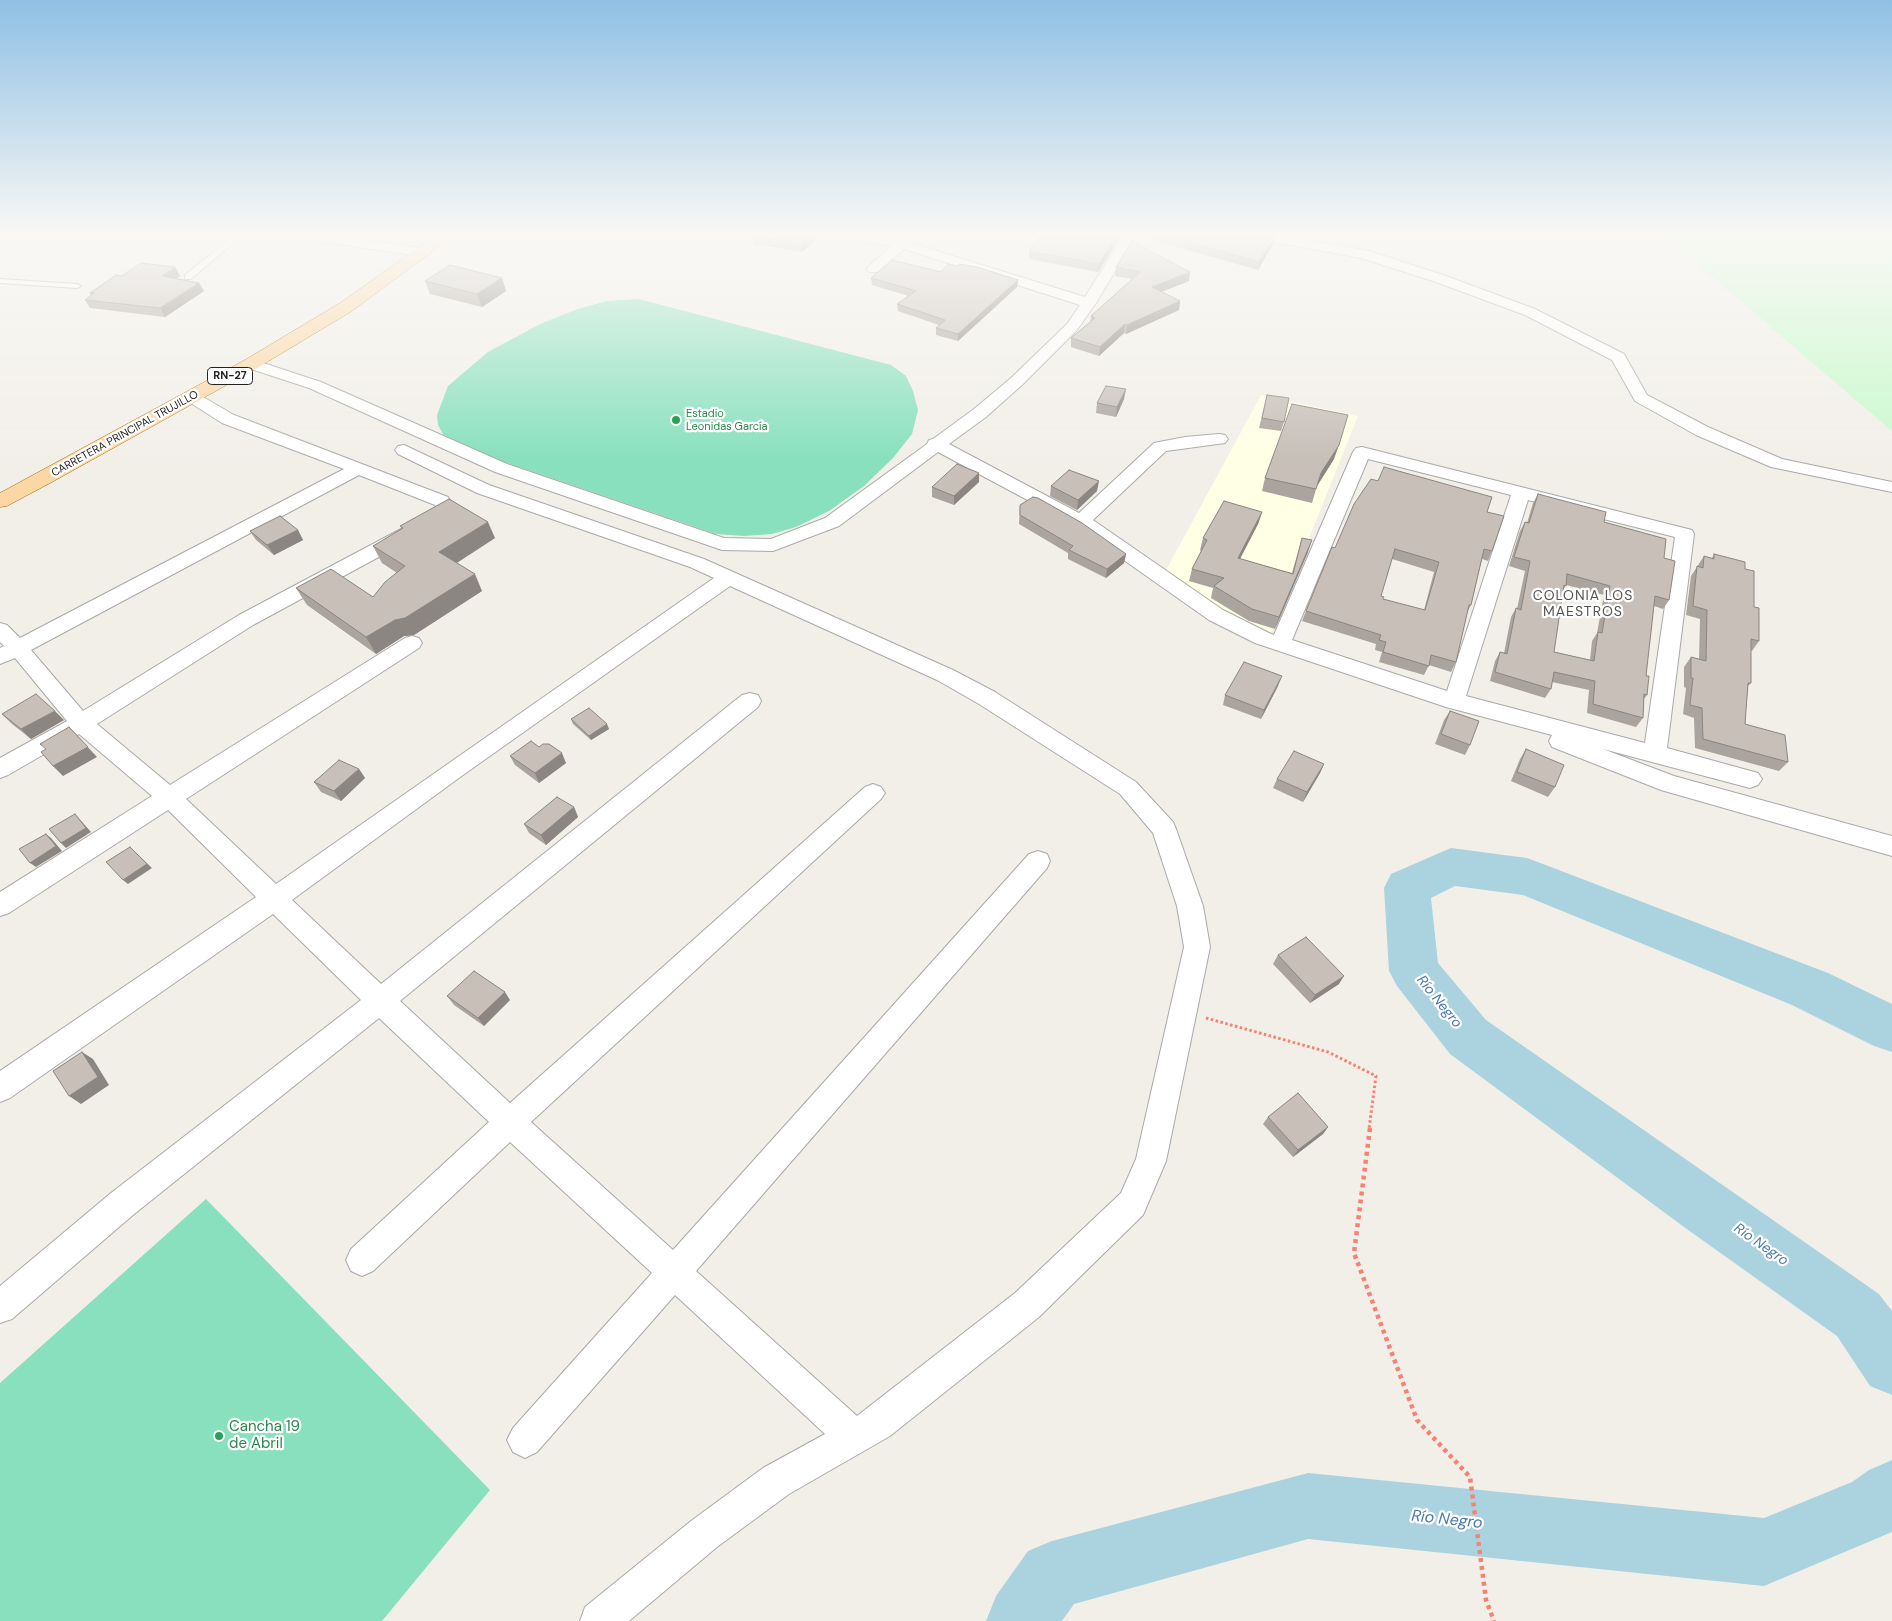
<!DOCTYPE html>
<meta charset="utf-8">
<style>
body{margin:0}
canvas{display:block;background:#f2efe9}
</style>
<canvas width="1892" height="1621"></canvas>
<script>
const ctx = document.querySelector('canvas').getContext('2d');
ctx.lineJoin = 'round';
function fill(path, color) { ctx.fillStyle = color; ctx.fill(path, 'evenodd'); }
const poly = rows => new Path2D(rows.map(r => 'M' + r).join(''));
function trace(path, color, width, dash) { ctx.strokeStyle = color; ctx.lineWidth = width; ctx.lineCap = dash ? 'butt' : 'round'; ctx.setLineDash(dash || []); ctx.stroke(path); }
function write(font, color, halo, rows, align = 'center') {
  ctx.font = font + ' "DM Sans",sans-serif'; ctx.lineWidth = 4.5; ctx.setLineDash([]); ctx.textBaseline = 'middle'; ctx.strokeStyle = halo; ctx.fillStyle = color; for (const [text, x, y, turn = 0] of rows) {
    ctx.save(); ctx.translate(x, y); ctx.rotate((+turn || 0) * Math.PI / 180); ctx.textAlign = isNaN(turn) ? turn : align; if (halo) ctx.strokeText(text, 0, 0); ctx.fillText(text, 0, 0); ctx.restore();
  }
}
fill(poly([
 [1261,395,1358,416,1271,633,1211,606,1164,574]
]), '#ffffe5');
fill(poly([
 [1661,233,1892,233,1892,431]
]), '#c8facc');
fill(poly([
 [639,299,891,365,906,376,913,391,918,410,912,434,893,458,864,486,829,511,796,527,772,534,744,536,716,534,460,447,444,436,438,425,437,415,448,386,488,352,540,324,578,309,607,301],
 [206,1199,490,1490,382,1621,0,1621,0,1383]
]), '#88e0be');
fill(poly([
 [1451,848,1527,858,1543,864,1828,973,1892,1004,1892,1052,1874,1046,1792,1005,1523,895,1455,886,1431,898,1438,963,1486,1020,1879,1294,1892,1311,1892,1395,1870,1386,1837,1336,1684,1227,1450,1054,1397,986,1389,971,1384,888,1391,874,1451,848],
 [1892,1460,1892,1532,1764,1586,1308,1539,1074,1604,1062,1621,986,1621,996,1596,1028,1551,1052,1541,1308,1473,1764,1518,1852,1482,1869,1470,1892,1460]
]), '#aad3df');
const lane = poly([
 [237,233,245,233,191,279,185,279,185,275,237,233],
 [0,279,77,284,81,286,77,288,0,283,0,279]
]);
const street = poly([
 [266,233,322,233,424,249,431,253,424,257,312,240,272,237,266,233],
 [834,233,865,233,898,239,904,234,914,234,916,237,911,243,1085,297,1125,233,1138,233,1096,303,1077,330,1023,384,986,417,949,444,1079,513,1154,443,1185,437,1219,434,1225,435,1228,439,1225,443,1166,451,1093,520,1223,610,1269,633,1274,635,1353,452,1356,448,1362,447,1692,530,1694,534,1667,748,1758,773,1762,779,1758,785,1750,788,1603,749,1674,776,1892,836,1892,856,1661,790,1552,747,1549,741,1552,735,1446,707,1255,643,1209,620,1074,525,938,452,839,526,773,551,722,550,495,472,309,388,245,367,243,364,245,361,251,359,321,382,507,464,724,538,771,539,825,518,927,444,929,440,933,439,974,409,1011,378,1067,324,1080,305,904,249,879,272,869,272,867,269,869,266,891,246,840,237,834,233],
 [1368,459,1511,495,1447,691,1292,640,1368,459],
 [1528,500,1675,537,1645,743,1466,696,1528,500],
 [1241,233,1272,233,1369,251,1446,276,1535,309,1624,354,1647,395,1708,427,1782,459,1892,482,1892,492,1771,467,1696,435,1635,401,1612,360,1525,315,1436,282,1361,258,1247,237,1241,233],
 [192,392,198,394,234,415,448,497,455,508,449,519,253,625,97,724,170,785,405,638,412,636,419,638,422,643,419,648,186,799,276,884,714,578,690,567,477,493,398,454,395,450,398,446,404,445,489,485,704,559,953,670,995,692,1136,782,1173,822,1176,829,1203,906,1210,947,1166,1161,1143,1215,1039,1317,890,1436,789,1494,717,1547,629,1621,580,1621,585,1607,691,1521,763,1468,825,1434,675,1295,537,1452,525,1458,513,1452,507,1440,513,1428,652,1273,510,1142,373,1271,362,1276,351,1271,346,1260,351,1249,489,1122,379,1018,133,1215,12,1319,0,1323,0,1286,111,1193,361,1000,273,914,10,1098,0,1102,0,1071,256,897,168,810,9,913,0,916,0,892,152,796,79,734,8,775,0,778,0,758,67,721,15,658,0,664,0,648,4,646,0,642,0,623,7,625,20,638,344,469,222,423,186,400,184,397,186,394,192,392],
 [359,475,435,505,437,508,435,511,239,615,83,711,31,650,359,475],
 [730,586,937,680,979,704,1120,794,1153,833,1177,906,1184,947,1136,1159,1121,1193,1015,1293,857,1416,696,1271,1047,868,1050,861,1047,854,1038,851,1029,854,673,1250,531,1122,881,799,885,793,881,787,873,784,865,787,510,1103,400,1001,758,707,761,701,758,695,750,693,742,695,381,984,292,900,463,775,730,586]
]);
const primary = poly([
 [439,233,457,233,352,311,257,368,52,482,7,506,0,507,0,493,245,360,340,303,439,233]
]);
trace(lane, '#a9a9a9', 2);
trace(street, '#a9a9a9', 2);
trace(primary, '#a06b00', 1);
trace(poly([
 [1206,1018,1328,1052,1376,1076,1369,1129]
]), '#fa8072', 3, [2.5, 2.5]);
trace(poly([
 [1370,1128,1354,1253,1417,1420,1470,1477,1486,1600,1494,1621]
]), '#fa8072', 4.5, [4, 4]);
fill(lane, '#fff');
fill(street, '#fff');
fill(primary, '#fcd6a4');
fill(poly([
 [755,233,823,233,802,252,754,244,753,235],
 [1139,233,1262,233,1275,236,1273,244,1258,270,1138,236],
 [1117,242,1098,272,1029,259,1029,251],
 [175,267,180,276,176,278,199,283,204,291,165,317,90,308,85,300,92,295,90,293,122,276],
 [1116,267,1189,281,1161,292,1180,301,1179,310,1126,334,1124,333,1099,356,1071,347,1071,338,1090,322,1091,316,1132,279,1115,276],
 [941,272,1018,280,1017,287,958,341,936,335,936,328,939,325,898,311,897,304,909,296,872,285,871,278],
 [502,278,506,291,482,307,430,294,425,281],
 [1267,395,1284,422,1281,431,1259,428],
 [1124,399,1116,417,1096,413,1097,403],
 [1334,459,1317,486,1312,503,1262,491,1265,478],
 [979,482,954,505,932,497,932,487],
 [1051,486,1097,491,1077,510,1050,496],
 [1538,494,1604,522,1664,558,1669,600,1663,609,1654,606,1646,676,1647,695,1644,699,1643,718,1636,727,1587,713,1589,690,1552,682,1551,689,1545,698,1490,681,1495,661,1500,652,1504,653,1511,617,1516,608,1517,609,1525,571,1509,566,1520,531,1525,522,1527,523,1533,503],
 [1566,585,1604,595,1597,633,1592,641,1590,660,1554,652,1563,590],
 [1020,505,1126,554,1124,563,1106,578,1068,559,1068,553,1019,524],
 [1262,512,1258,524,1240,559,1292,573,1302,538,1308,552,1275,629,1249,621,1211,598,1213,588,1189,581,1192,569,1201,551,1200,550,1203,538],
 [1487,512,1492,551,1488,561,1482,559,1471,605,1467,613,1456,662,1451,672,1429,665,1424,675,1379,662,1382,652,1375,650,1376,644,1302,621,1306,611,1335,548],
 [1392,559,1434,572,1424,610,1383,599,1381,596],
 [400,526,495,538,457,563,482,591,414,635,404,636,376,654,307,605,296,588,373,597,397,573,382,563,373,546,402,529],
 [298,530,303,540,274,555,256,540,250,531],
 [1714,554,1745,569,1754,607,1759,641,1752,651,1751,651,1751,683,1748,686,1745,724,1788,762,1779,771,1695,748,1694,718,1683,714,1686,688,1684,687,1684,667,1691,657,1699,659,1700,619,1686,615,1691,576,1704,556,1712,558],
 [1278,686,1261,719,1223,705,1225,695],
 [1450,711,1470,745,1465,755,1435,744,1444,720],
 [2,714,64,720,31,739,12,724],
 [571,719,609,729,591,740,573,724],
 [539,747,566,763,539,783,515,765,510,756],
 [1526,749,1555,787,1548,797,1511,781,1520,759],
 [1324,764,1320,773,1303,802,1273,788,1277,779],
 [359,769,365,778,341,801,321,792,314,782],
 [574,807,578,817,546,845,529,833,524,824],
 [1278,955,1339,984,1310,1003,1273,964],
 [447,996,510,1000,484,1026,454,1005],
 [1268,1117,1328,1127,1323,1134,1293,1157,1263,1124]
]), '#aba49e');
fill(poly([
 [813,233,823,233,802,252,801,244],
 [1118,234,1117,242,1098,272,1099,264],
 [1275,236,1273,244,1258,270,1259,262],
 [175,267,180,276,167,284,162,276],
 [1190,272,1189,281,1151,296,1152,287],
 [502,278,506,291,482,307,477,294],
 [1018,280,1017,287,958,341,958,334],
 [199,283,204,291,165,317,160,308],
 [1180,301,1179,310,1126,334,1127,325],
 [1125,324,1124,333,1099,356,1100,347],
 [1126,389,1124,399,1116,417,1117,407],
 [1339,445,1334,459,1317,486,1321,473],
 [979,473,979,482,954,505,954,496],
 [1099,481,1097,491,1077,510,1078,500],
 [1262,512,1258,524,1234,570,1238,558],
 [488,522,495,538,447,569,439,552],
 [298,530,303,540,274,555,267,545],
 [1312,540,1308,552,1275,629,1279,617],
 [1126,554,1124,563,1106,578,1107,569],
 [475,574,482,591,414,635,404,636,376,654,366,637,395,620],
 [1282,676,1278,686,1261,719,1264,710],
 [55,711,64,720,31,739,21,729],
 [607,724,609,729,591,740,589,736],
 [69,727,97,757,63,776,53,766],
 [562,753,566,763,539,783,535,773],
 [1324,764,1320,773,1303,802,1307,792],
 [359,769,365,778,341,801,334,791],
 [574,807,578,817,546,845,541,835],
 [75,814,91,832,66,848,61,843],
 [46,834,51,838,62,851,36,867,30,863],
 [130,847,152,868,128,884,123,880],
 [1344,976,1339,984,1310,1003,1315,995],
 [505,992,510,1000,484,1026,478,1018],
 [82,1052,93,1059,109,1085,81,1104,69,1096],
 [1328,1127,1323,1134,1293,1157,1298,1150]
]), '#8b8681');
const building = poly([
 [755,233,813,233,801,244,753,235,755,233],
 [1042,233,1118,233,1118,234,1099,264,1029,251,1042,233],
 [1158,233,1262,233,1275,236,1259,262,1158,233],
 [1132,241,1190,272,1152,287,1180,301,1127,325,1125,324,1100,347,1071,338,1095,318,1091,316,1140,272,1116,267,1132,241],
 [892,260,941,272,948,264,957,266,959,264,977,267,1018,280,958,334,936,328,945,320,897,304,916,291,871,278,892,260],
 [141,263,175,267,162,276,199,283,160,308,85,300,94,293,90,293,116,275,122,276,141,263],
 [450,265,502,278,477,294,425,281,450,265],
 [1106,386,1126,389,1117,407,1097,403,1106,386],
 [1267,395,1289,398,1284,422,1262,418,1267,395],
 [1292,404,1348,415,1339,445,1321,473,1316,489,1265,478,1292,404],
 [957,464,979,473,954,496,932,487,957,464],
 [1384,467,1492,497,1487,512,1504,516,1492,551,1484,549,1471,605,1469,605,1456,662,1431,655,1429,666,1383,652,1386,642,1379,640,1381,635,1306,611,1332,547,1335,548,1354,504,1371,479,1378,481,1384,467],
 [1395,549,1439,562,1425,610,1383,599,1384,597,1381,596,1395,549],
 [1069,470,1099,481,1078,500,1051,486,1069,470],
 [1538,494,1606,512,1604,522,1666,539,1664,558,1675,561,1669,600,1655,596,1646,676,1649,676,1647,695,1644,694,1643,718,1593,704,1595,681,1554,672,1551,689,1495,672,1500,652,1507,654,1516,608,1521,610,1530,561,1514,557,1525,522,1529,523,1538,494],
 [1567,574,1610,586,1602,633,1598,632,1594,661,1554,652,1564,585,1566,586,1567,574],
 [1033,497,1038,498,1082,523,1126,554,1107,569,1069,550,1073,546,1020,515,1020,505,1033,497],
 [449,499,488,522,439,552,475,574,405,618,395,620,366,637,296,588,331,569,373,597,385,582,405,566,373,546,403,528,400,526,449,499],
 [1224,501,1262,512,1238,558,1293,574,1302,538,1312,540,1279,617,1252,609,1214,586,1224,578,1192,569,1207,540,1203,538,1224,501],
 [280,516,298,530,267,545,250,531,280,516],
 [1714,554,1745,562,1745,569,1754,571,1754,607,1759,608,1759,641,1751,639,1751,683,1748,683,1745,724,1785,735,1788,762,1703,739,1702,708,1690,705,1693,678,1691,678,1691,657,1706,661,1707,610,1693,606,1697,566,1703,568,1704,556,1714,559,1714,554],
 [1244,662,1282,676,1264,710,1225,695,1244,662],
 [36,694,55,711,21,729,2,714,36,694],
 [589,708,607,724,589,736,571,719,589,708],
 [1450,711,1479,721,1470,745,1441,734,1450,711],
 [69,727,88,747,53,766,41,752,46,749,40,744,69,727],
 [531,741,539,747,543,744,549,744,562,753,535,773,510,756,531,741],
 [1526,749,1564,765,1555,787,1517,772,1526,749],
 [1294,751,1324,764,1307,792,1277,779,1294,751],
 [339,760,359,769,334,791,314,782,339,760],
 [557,797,574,807,541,835,524,824,557,797],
 [75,814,86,828,61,843,49,829,75,814],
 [46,834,56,846,30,863,19,849,46,834],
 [130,847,147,864,123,880,106,862,130,847],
 [1306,937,1344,976,1315,995,1278,955,1306,937],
 [474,971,505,992,478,1018,447,996,474,971],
 [82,1052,98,1077,69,1096,53,1071,82,1052],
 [1298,1093,1328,1127,1298,1150,1268,1117,1298,1093]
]);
fill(building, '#c7bfb8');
trace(building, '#8b8681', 1);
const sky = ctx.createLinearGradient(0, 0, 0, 460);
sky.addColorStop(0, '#8fc0e4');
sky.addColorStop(0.51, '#f9f8f5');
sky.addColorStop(1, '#f9f8f500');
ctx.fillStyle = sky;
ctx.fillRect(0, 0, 1892, 460);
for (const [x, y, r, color] of [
 [676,420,5,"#2e9e5b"],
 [219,1436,5,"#2e9e5b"]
]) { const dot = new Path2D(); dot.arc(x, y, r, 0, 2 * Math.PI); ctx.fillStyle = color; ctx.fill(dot); trace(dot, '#fff', 2); }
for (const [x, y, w] of [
 [230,376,45]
]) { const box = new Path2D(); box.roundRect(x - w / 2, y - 8.5, w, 17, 4); ctx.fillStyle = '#fff'; ctx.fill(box); trace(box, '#222', 1); }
write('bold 11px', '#222', null, [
 ["RN-27",230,376]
]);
write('11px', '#27864d', '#fff', [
 ["Estadio",686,414],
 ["Leonidas García",686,427]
], 'left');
write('11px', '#222', '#fff', [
 ["CARRETERA PRINCIPAL TRUJILLO",125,434,-29]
]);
ctx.letterSpacing = '1px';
write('14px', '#555', '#fff', [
 ["COLONIA LOS",1583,596],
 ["MAESTROS",1583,612]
]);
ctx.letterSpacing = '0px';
write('italic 14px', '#4a7aab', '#fff', [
 ["Río Negro",1439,1002,51],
 ["Río Negro",1761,1245,35]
]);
write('15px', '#27864d', '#fff', [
 ["Cancha 19",229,1427],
 ["de Abril",229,1444]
], 'left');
write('italic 16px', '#4a7aab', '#fff', [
 ["Río Negro",1447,1520,6]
]);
</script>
